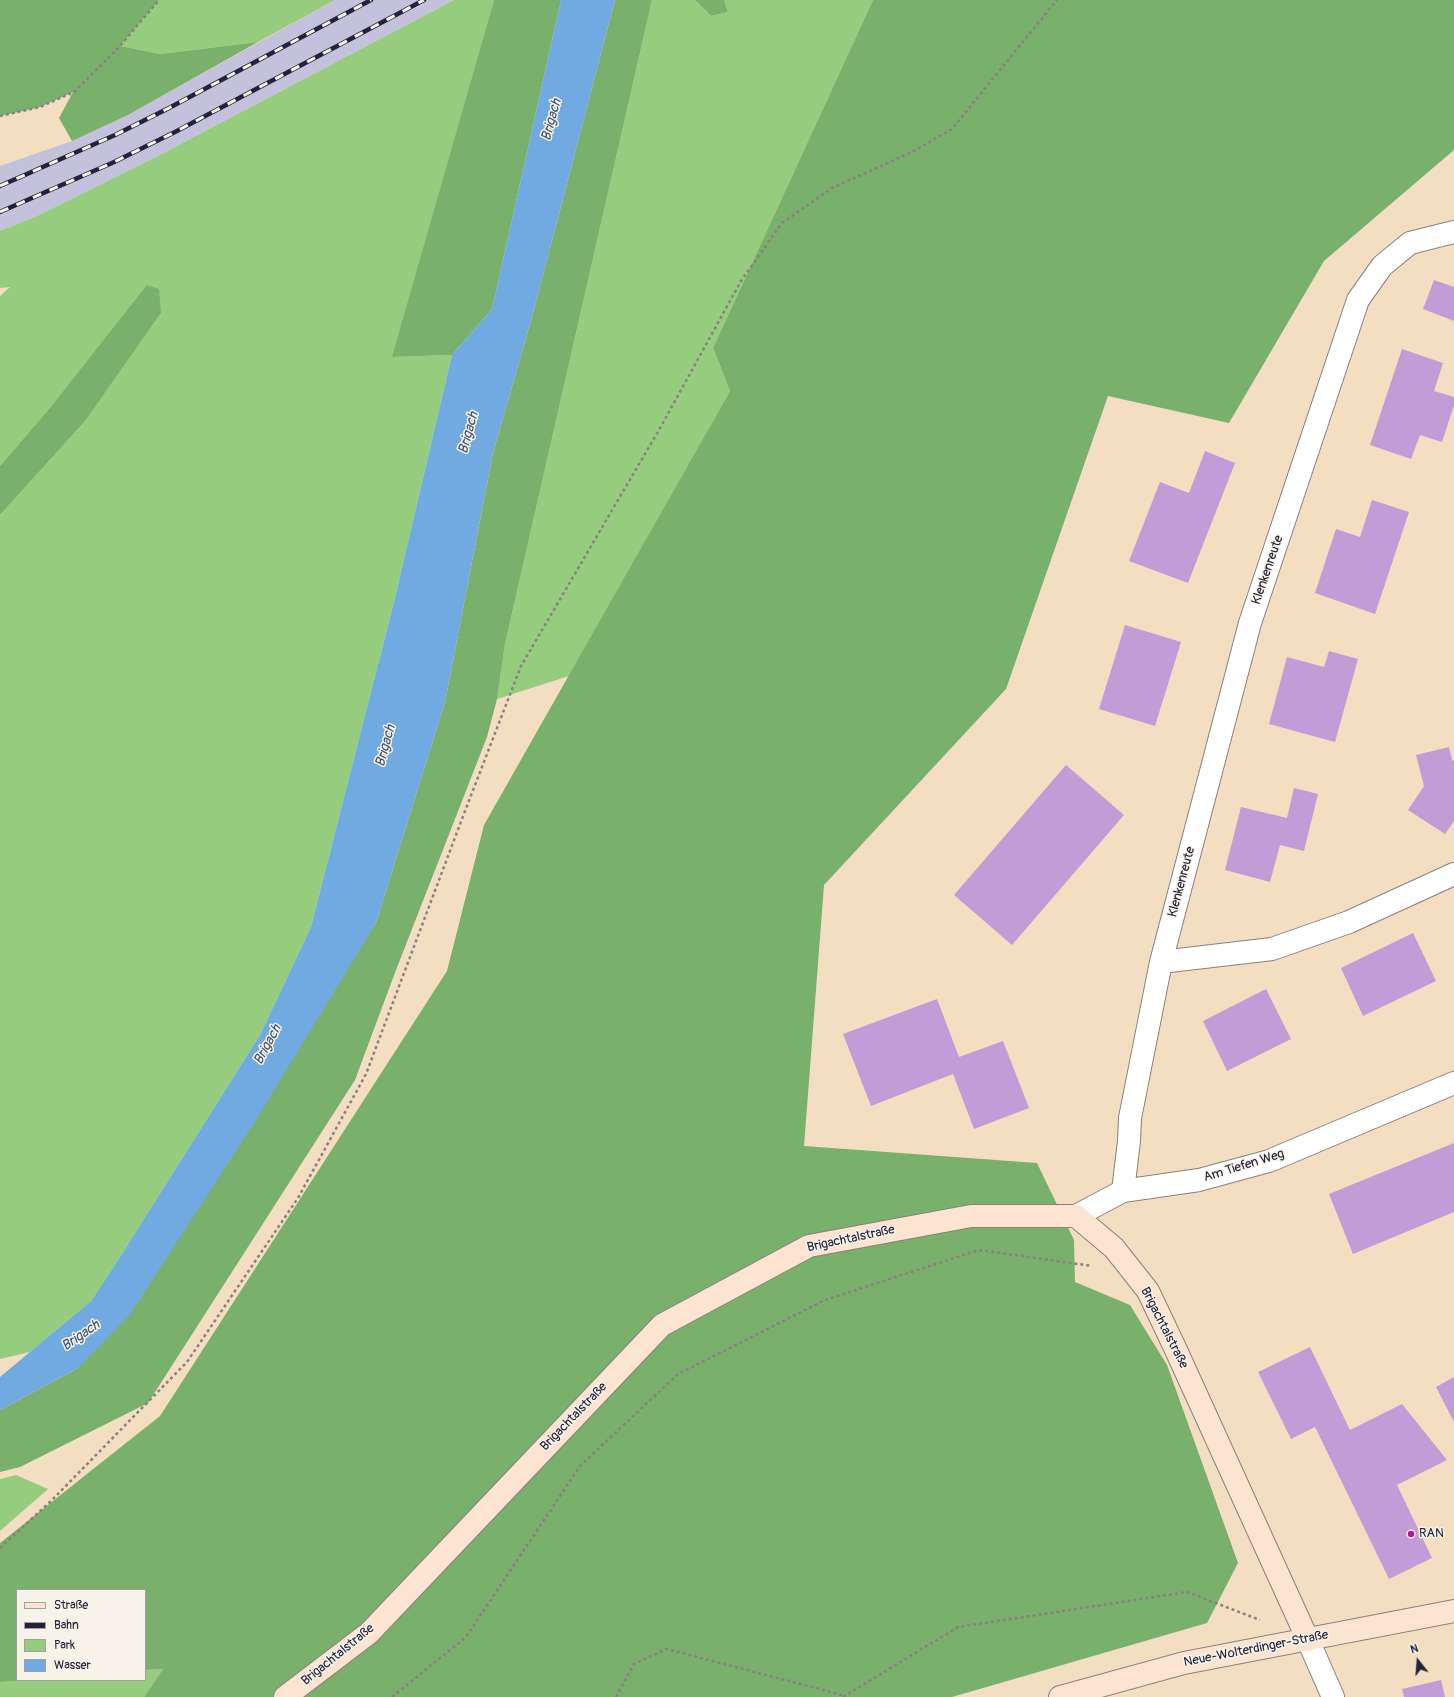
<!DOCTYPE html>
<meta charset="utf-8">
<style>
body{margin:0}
#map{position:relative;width:1454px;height:1697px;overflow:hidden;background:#f3dec2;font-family:Pangolin,sans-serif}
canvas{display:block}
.legend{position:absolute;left:16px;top:1589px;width:130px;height:92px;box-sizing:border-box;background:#f7f3e8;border:1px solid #a29fa3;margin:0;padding:5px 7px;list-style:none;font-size:12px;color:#22223b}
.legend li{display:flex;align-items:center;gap:8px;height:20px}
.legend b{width:20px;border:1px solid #a29fa3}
.north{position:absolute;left:1398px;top:1641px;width:40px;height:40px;-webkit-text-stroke:3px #f7f3e8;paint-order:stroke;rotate:343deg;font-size:11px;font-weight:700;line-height:16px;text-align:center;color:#22223b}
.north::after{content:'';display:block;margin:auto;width:14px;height:18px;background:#22223b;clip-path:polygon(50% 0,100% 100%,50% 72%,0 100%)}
</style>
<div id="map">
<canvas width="1454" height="1697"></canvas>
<ul class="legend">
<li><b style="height:5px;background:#fde4d1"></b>Straße</li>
<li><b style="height:5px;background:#22223b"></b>Bahn</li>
<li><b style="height:11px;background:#96cc7d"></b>Park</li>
<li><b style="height:11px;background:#71aae1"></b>Wasser</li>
</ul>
<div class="north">N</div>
</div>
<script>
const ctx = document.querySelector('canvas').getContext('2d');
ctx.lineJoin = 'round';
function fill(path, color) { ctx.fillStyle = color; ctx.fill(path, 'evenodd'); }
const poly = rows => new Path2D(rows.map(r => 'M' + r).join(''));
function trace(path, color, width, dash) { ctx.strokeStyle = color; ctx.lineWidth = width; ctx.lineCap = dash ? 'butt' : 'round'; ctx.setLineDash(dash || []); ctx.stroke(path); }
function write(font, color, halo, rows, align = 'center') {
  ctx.font = font + ' Pangolin,sans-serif'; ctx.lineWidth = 3; ctx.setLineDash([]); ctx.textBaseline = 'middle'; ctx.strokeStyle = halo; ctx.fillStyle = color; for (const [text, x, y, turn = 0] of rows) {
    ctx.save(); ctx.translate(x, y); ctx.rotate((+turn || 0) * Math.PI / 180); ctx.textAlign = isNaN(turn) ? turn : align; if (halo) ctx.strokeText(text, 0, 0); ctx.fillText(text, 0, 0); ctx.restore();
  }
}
fill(poly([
 [335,0,454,0,156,157,35,217,0,231,0,166,72,141,128,115]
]), '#c3c1db');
fill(poly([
 [159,0,335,0,258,42,160,54,120,46],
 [454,0,494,0,393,357,452,355,394,602,311,927,260,1035,120,1257,91,1301,30,1352,0,1359,0,515,86,420,161,313,54,403,0,466,0,296,10,287,0,288,0,231,35,217,156,157],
 [652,0,695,0,711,16,728,12,724,0,873,0,713,348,730,391,569,676,497,699,505,644],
 [16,1475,48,1489,0,1531,0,1479],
 [163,1669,144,1697,0,1697,0,1682,26,1680,145,1680,145,1670]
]), '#96cc7d');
fill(poly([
 [0,0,159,0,120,46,160,54,258,42,128,115,72,141,59,118,73,92,40,107,0,116],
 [494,0,561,0,492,309,452,355,392,357],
 [615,0,652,0,505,644,497,699,487,737,396,970,355,1080,148,1403,20,1467,0,1472,0,1410,78,1368,376,923,445,702,493,453,532,317],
 [695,0,724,0,728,12,711,16],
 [873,0,1454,0,1454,150,1324,261,1229,423,1108,396,1006,689,824,885,804,1146,1037,1163,1074,1240,1075,1282,1130,1305,1167,1365,1238,1563,1207,1623,952,1697,144,1697,163,1669,145,1670,145,1590,17,1590,17,1680,26,1680,0,1682,0,1543,160,1416,447,971,484,825,730,391,713,348],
 [147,285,159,289,161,313,86,420,0,515,0,466,54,403]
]), '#78b06c');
fill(poly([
 [561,0,615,0,532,317,493,453,445,702,376,923,256,1120,129,1316,78,1368,0,1410,0,1377,91,1301,120,1257,260,1035,311,927,394,602,452,355,492,309]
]), '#71aae1');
fill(poly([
 [1434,280,1454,287,1454,321,1423,309],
 [1402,349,1443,363,1434,391,1454,397,1454,405,1442,442,1420,435,1411,459,1370,445],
 [1205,451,1235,463,1188,583,1129,561,1160,482,1189,493],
 [1372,500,1409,512,1375,614,1315,593,1336,529,1360,537],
 [1125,625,1181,642,1155,726,1099,709],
 [1329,651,1358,659,1335,742,1269,724,1287,657,1324,667],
 [1449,747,1452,760,1454,761,1454,821,1445,834,1408,810,1424,786,1416,755],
 [1066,765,1124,815,1012,945,954,895],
 [1294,788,1318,794,1304,851,1280,845,1270,882,1225,870,1241,807,1287,818],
 [1413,933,1436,981,1363,1016,1341,968],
 [1266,989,1291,1039,1227,1071,1203,1021],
 [937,999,959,1057,1003,1041,1029,1108,974,1129,953,1074,871,1106,843,1034],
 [1454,1143,1454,1212,1353,1254,1329,1194],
 [1310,1347,1350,1430,1402,1404,1447,1460,1397,1485,1432,1558,1389,1579,1315,1427,1291,1439,1258,1372],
 [1454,1377,1454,1422,1436,1387],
 [1441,1680,1445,1697,1404,1697,1402,1689]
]), '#c29cd6');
const street = poly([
 [1161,962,1250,623,1358,300,1382,266,1410,243,1454,232],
 [1123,1191,1129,1141,1130,1118,1161,962,1272,949,1349,922,1454,874],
 [1076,1216,1123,1191,1199,1180,1269,1161,1454,1083],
 [1308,1640,1333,1697]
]);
const secondary = poly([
 [285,1697,369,1633,662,1325,809,1246,971,1216,1076,1216,1114,1248,1148,1291,1176,1350,1308,1640],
 [1060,1697,1184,1663,1454,1611]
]);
trace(street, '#8a807e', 24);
trace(secondary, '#8a807e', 24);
trace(poly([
 [0,116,40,107,74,92,120,46,159,0],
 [0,1548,52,1500,187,1362,298,1198,366,1074,465,811,521,666,659,430,741,281,782,223,832,188,912,152,952,129,1057,0],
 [392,1697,466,1637,580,1466,678,1374,825,1300,979,1250,1092,1266],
 [616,1697,634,1664,667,1649,846,1696],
 [843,1697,958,1627,1187,1592,1260,1620]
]), '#8a807e', 2.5, [3, 3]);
trace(street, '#fff', 22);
trace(secondary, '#fde4d1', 22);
const rail = poly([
 [0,186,115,135,169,108,371,0],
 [0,212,112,163,175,132,424,0]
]);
trace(rail, '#22223b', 4.5);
trace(rail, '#f7f3e8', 3, [9]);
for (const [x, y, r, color] of [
 [1411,1534,4,"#b5179e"]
]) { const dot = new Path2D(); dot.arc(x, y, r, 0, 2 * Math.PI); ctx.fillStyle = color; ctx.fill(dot); trace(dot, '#f7f3e8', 1.5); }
write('13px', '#22223b', '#f7f3e8', [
 ["Klenkenreute",1268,570,-71],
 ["Klenkenreute",1182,882,-75],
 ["Am Tiefen Weg",1244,1166,-17],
 ["Brigachtalstraße",851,1239,-12],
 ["Brigachtalstraße",1164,1328,63],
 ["Brigachtalstraße",574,1417,-46],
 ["Neue-Wolterdinger-Straße",1256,1649,-11],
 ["Brigachtalstraße",338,1655,-39]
]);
write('13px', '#22223b', '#f7f3e8', [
 ["RAN",1419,1534]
], 'left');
write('italic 14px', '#3e5275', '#f7f3e8', [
 ["Brigach",552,120,-75],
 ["Brigach",469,433,-75],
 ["Brigach",386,746,-75],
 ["Brigach",268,1045,-62],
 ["Brigach",81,1336,-35]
]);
</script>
